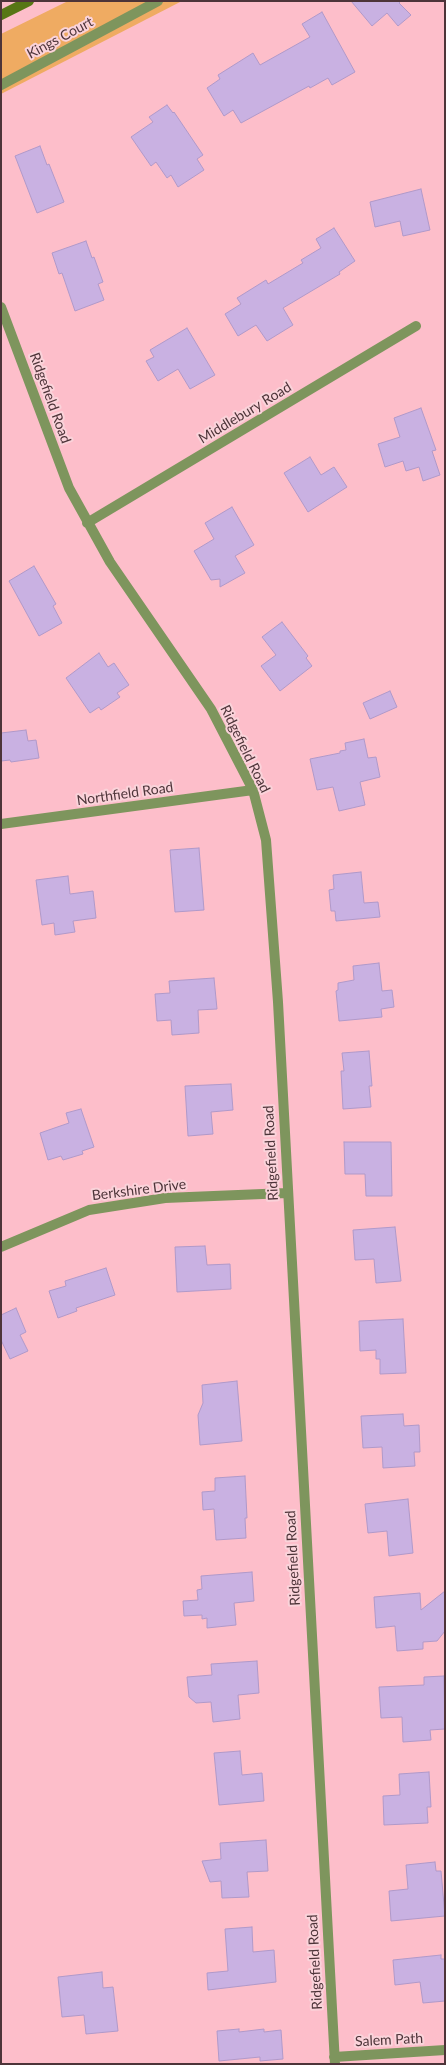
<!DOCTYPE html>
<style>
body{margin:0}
#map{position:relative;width:446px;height:2065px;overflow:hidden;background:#fdbeca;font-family:Lato,sans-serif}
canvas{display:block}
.frame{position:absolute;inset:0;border:2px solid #4d3439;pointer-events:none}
</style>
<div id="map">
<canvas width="446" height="2065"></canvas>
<div class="frame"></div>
</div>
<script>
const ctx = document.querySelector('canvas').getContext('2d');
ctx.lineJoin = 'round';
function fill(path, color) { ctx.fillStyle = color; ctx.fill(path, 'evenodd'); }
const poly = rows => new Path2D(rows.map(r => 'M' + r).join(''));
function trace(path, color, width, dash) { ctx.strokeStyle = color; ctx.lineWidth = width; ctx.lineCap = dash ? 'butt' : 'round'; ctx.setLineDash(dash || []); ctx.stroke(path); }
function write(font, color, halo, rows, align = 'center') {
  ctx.font = font + ' Lato,sans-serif'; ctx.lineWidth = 4; ctx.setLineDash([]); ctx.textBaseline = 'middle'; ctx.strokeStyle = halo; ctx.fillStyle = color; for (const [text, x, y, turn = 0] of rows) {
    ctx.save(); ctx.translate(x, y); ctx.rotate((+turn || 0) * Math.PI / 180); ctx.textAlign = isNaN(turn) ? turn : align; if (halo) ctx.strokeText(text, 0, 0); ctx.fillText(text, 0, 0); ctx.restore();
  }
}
fill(poly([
 [68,1,182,1,1,94,1,34]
]), '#efab62');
const building = poly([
 [351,1,401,1,399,3,411,15,398,26,387,13,372,26,351,1],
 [322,12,355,72,332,85,328,78,310,88,309,86,241,123,233,110,224,116,207,88,220,79,218,75,253,53,260,65,310,37,302,24,322,12],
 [167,105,173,113,174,112,203,155,197,159,204,170,178,187,171,175,167,178,156,162,151,166,131,137,153,122,149,117,167,105],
 [40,146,47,165,49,164,64,202,37,213,15,156,40,146],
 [421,189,430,230,403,236,400,221,375,227,370,202,421,189],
 [334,228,355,261,339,272,340,274,283,308,293,325,267,341,256,325,238,336,225,314,241,304,237,298,266,280,268,284,303,263,301,260,321,248,316,239,334,228],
 [86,241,92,258,94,257,103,282,98,284,104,300,75,311,62,273,59,274,52,253,86,241],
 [187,328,215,375,190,389,178,369,158,381,146,361,154,357,150,350,187,328],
 [421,408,436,450,432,451,440,475,423,481,419,467,406,471,403,461,385,467,378,444,400,437,394,418,421,408],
 [310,457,321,475,334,467,347,487,308,512,284,473,310,457],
 [232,507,254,545,235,556,245,573,220,587,220,579,211,580,194,551,214,539,205,523,232,507],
 [34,566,56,604,53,606,62,623,39,636,9,581,34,566],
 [282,622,308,656,306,658,312,666,280,691,261,666,276,655,262,637,282,622],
 [99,653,108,667,114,663,129,685,117,693,120,697,101,710,99,707,90,713,66,678,99,653],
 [390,691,397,707,370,719,363,703,390,691],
 [26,730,28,741,36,740,39,758,11,762,10,760,1,761,1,733,26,730],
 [364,739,368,758,376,757,380,777,360,782,365,805,339,811,333,787,317,790,310,759,340,753,340,751,346,750,345,743,364,739],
 [199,848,204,910,175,912,170,850,199,848],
 [361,872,364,903,378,902,380,917,336,921,335,911,331,911,329,890,334,889,333,875,361,872],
 [68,876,70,894,93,891,96,918,73,921,75,932,55,935,54,923,42,925,36,880,68,876],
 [379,963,382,991,392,990,394,1007,381,1009,382,1017,339,1021,336,991,338,990,338,983,354,980,353,966,379,963],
 [214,978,217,1009,198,1010,199,1033,172,1035,171,1020,157,1021,155,994,170,993,169,981,214,978],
 [369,1051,372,1086,369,1086,371,1107,343,1109,341,1071,344,1071,342,1053,369,1051],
 [231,1084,233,1110,211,1112,213,1134,188,1136,185,1086,231,1084],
 [81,1109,94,1147,82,1151,83,1154,63,1160,61,1156,48,1160,40,1133,69,1123,66,1113,81,1109],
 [344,1142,391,1142,392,1196,366,1196,365,1174,345,1174,344,1142],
 [395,1227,401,1281,376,1283,374,1259,355,1260,353,1230,395,1227],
 [205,1246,207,1265,230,1264,231,1289,177,1292,175,1247,205,1246],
 [106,1268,115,1295,76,1308,77,1311,58,1318,49,1291,66,1286,65,1281,106,1268],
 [16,1308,26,1332,20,1335,28,1351,10,1359,1,1340,1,1315,16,1308],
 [403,1319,406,1373,380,1374,380,1359,376,1359,376,1350,360,1351,359,1321,403,1319],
 [237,1381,242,1441,200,1445,198,1415,203,1403,202,1385,237,1381],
 [403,1414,404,1426,419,1425,420,1452,414,1452,415,1466,383,1468,382,1447,363,1448,361,1416,403,1414],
 [245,1476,247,1518,245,1518,246,1538,216,1540,214,1509,203,1510,202,1492,215,1491,215,1478,245,1476],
 [408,1499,413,1553,389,1556,387,1531,368,1533,365,1504,408,1499],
 [252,1572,254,1601,234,1603,236,1625,207,1628,207,1618,202,1619,202,1615,184,1616,183,1601,198,1600,197,1590,202,1589,201,1576,252,1572],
 [445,1591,445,1631,437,1641,423,1642,423,1649,397,1651,395,1626,376,1628,374,1597,420,1593,421,1610,445,1591],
 [257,1661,259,1693,238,1695,240,1719,213,1722,211,1702,196,1703,189,1697,187,1677,212,1675,211,1664,257,1661],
 [444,1676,445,1729,430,1730,431,1740,403,1742,402,1717,381,1718,379,1687,424,1685,424,1677,444,1676],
 [240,1751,242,1775,262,1773,264,1801,219,1805,214,1753,240,1751],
 [429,1772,431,1807,427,1807,428,1823,384,1825,383,1796,400,1795,399,1774,429,1772],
 [266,1840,268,1871,247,1872,249,1897,222,1898,221,1881,210,1882,202,1861,221,1859,220,1843,266,1840],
 [435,1862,436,1871,441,1871,445,1916,391,1921,389,1891,408,1889,406,1865,435,1862],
 [252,1927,253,1952,274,1950,276,1982,208,1990,207,1973,228,1971,225,1929,252,1927],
 [441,1955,441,1959,445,1959,445,2001,423,2003,420,1982,395,1985,393,1960,441,1955],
 [102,1972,103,1988,113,1987,118,2031,86,2034,84,2015,62,2017,58,1977,102,1972],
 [239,2029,239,2032,264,2029,264,2032,281,2030,283,2059,260,2061,260,2057,219,2061,217,2031,239,2029]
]);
fill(building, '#c9b1e2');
trace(building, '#b099c9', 1);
trace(poly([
 [1,85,158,1],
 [1,307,69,488,110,562,211,709,253,790,266,840,278,1002,335,2064],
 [87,523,416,326],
 [1,824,253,790],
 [1,1247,89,1210,165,1198,287,1193],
 [334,2057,445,2050]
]), '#7e955d', 10);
trace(poly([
 [1,15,29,1]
]), '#577615', 10);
write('14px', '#4d3439', '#fad3da', [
 ["Kings Court",60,38,-28],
 ["Ridgefield Road",50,398,70],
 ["Middlebury Road",245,413,-31],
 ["Ridgefield Road",245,749,64],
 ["Northfield Road",125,794,-8],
 ["Ridgefield Road",271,1153,-93],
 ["Berkshire Drive",139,1190,-7],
 ["Ridgefield Road",293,1558,-93],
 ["Ridgefield Road",315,1962,-93],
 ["Salem Path",389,2040,-3]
]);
</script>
